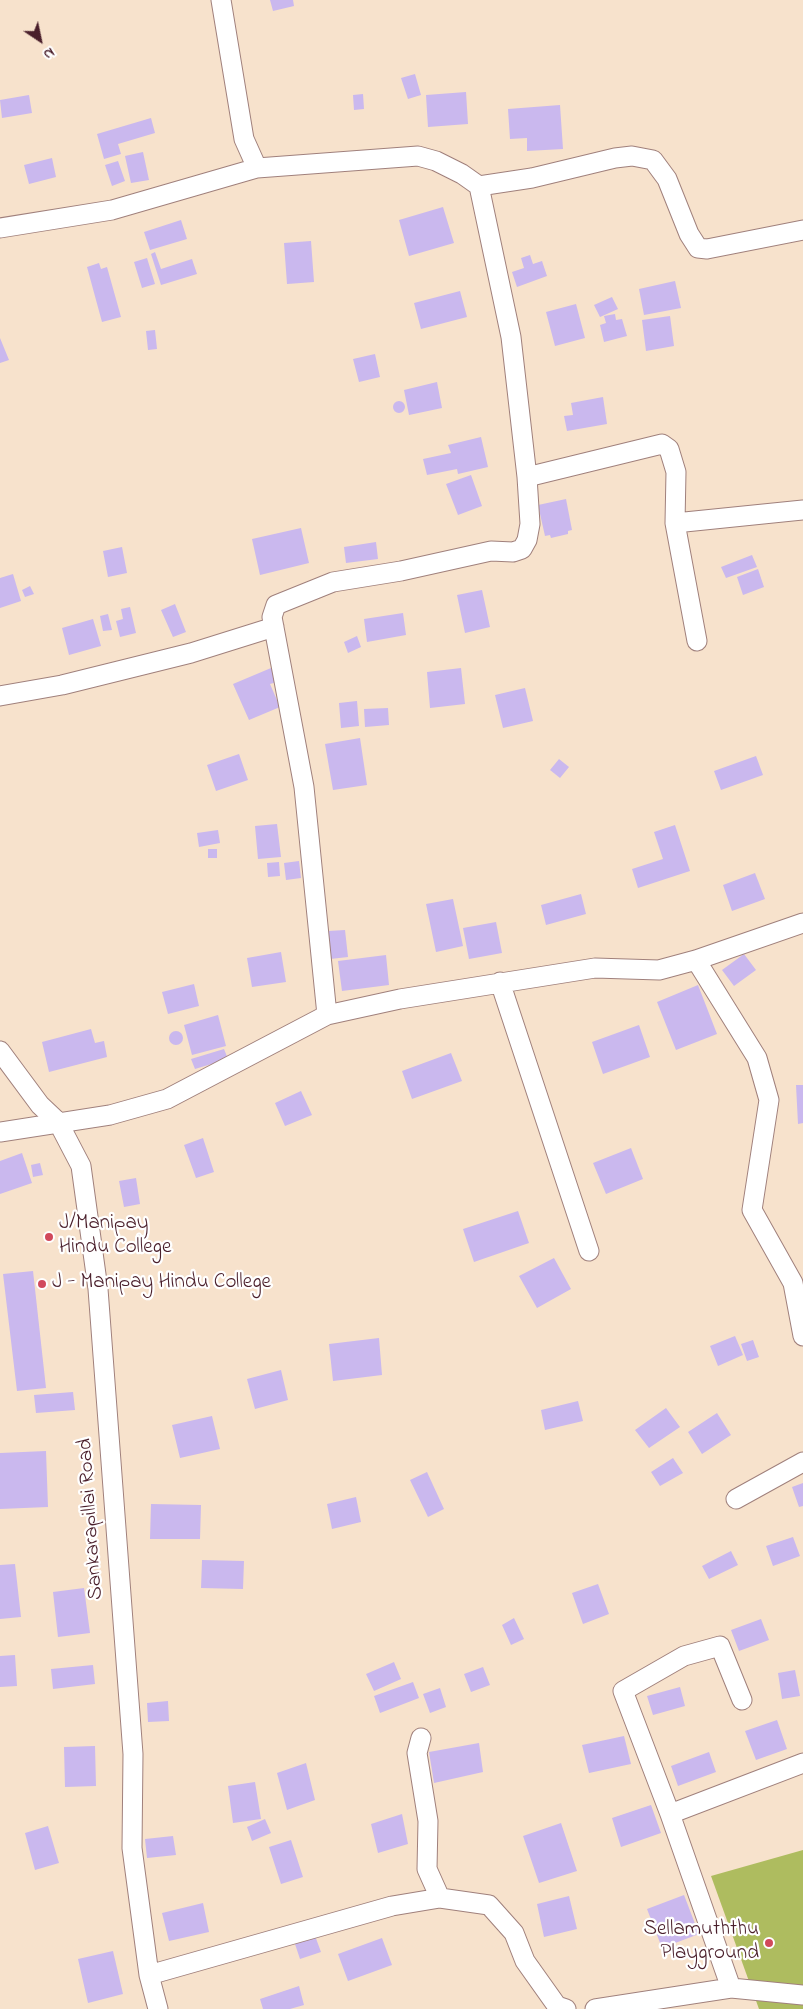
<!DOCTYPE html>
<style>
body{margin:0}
#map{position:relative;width:803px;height:2009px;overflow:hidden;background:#f7e2cc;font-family:"Indie Flower",sans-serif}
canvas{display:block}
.north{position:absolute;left:15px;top:15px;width:50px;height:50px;-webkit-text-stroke:4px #fff;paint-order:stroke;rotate:146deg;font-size:14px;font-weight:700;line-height:20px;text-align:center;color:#4a1f2b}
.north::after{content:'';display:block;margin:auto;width:18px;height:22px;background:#4a1f2b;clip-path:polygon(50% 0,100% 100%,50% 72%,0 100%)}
</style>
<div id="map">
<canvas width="803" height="2009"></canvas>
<div class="north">N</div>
</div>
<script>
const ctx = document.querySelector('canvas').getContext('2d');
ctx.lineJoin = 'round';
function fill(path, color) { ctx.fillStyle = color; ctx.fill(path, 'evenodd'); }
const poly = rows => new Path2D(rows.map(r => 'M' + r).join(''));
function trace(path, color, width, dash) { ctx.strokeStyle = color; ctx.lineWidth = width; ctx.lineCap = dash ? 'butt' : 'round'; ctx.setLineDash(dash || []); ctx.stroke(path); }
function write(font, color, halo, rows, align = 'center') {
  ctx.font = font + ' "Indie Flower",sans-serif'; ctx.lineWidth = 4.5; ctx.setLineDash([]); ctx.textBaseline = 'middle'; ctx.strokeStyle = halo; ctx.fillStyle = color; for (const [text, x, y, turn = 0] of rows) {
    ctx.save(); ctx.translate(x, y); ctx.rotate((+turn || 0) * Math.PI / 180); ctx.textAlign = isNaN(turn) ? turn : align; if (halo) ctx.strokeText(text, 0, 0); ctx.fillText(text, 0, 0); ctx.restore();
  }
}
fill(poly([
 [803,1850,803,2009,759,2009,711,1876]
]), '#aebc5f');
fill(poly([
 [270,0,293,0,294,6,273,11],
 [415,74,421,95,408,99,401,78],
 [466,92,468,124,428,127,426,95],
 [363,94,364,109,354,110,353,95],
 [29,95,32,113,2,118,0,100],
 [560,105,563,149,527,151,527,138,510,139,508,109],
 [151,118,155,133,118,144,121,154,104,159,97,134],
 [143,152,149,180,131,183,125,156],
 [52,158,56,177,29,184,24,165],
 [118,161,125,181,112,186,105,165],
 [443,207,454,243,409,256,399,220],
 [181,220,187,239,150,250,144,232],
 [311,241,314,282,287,284,284,243],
 [155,252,161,269,192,259,197,274,161,285,151,254],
 [530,255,533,264,542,261,547,276,517,287,512,272,524,268,521,258],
 [147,258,155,284,142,288,134,262],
 [99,263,101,269,107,267,121,317,102,322,87,267],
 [675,281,681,308,644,315,639,289],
 [460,291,467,317,421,329,414,303],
 [612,297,618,309,600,317,594,305],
 [576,304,585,338,555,346,546,312],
 [615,314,616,320,622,319,627,336,604,342,600,325,606,323,604,316],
 [670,316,674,346,646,351,642,320],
 [155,330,157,349,148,350,146,331],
 [0,338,9,360,0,363],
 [375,354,380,377,359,382,353,359],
 [437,382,442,408,409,415,404,390],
 [603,397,607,424,567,431,564,416,573,415,571,403],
 '393 407a6 6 0 1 1 12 0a6 6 0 1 1-12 0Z',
 [481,437,488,467,458,474,457,469,427,475,423,459,451,453,448,445],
 [471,475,482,506,458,515,446,484],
 [566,499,572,530,568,531,568,534,551,538,550,535,545,536,538,505],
 [301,528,309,563,260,575,252,539],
 [376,542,378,559,346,563,344,547],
 [122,547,127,573,108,577,103,551],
 [752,555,757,567,726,578,721,567],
 [758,569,764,587,743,595,737,577],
 [13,574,21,601,0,608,0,578],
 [30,586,34,594,25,597,22,590],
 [482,590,490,627,465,633,457,595],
 [175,604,186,632,173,637,161,610],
 [130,607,136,633,120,637,116,621,123,619,121,609],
 [403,613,406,635,367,642,364,619],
 [108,614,112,630,103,631,100,616],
 [93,619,101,646,69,655,62,628],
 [357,636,361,647,348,653,344,642],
 [271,668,277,682,270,684,280,707,249,720,233,684],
 [461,668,465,704,430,708,427,672],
 [525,688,533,721,503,728,495,695],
 [357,701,359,726,341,728,339,703],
 [388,708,389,725,365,727,364,709],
 [360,738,367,785,333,790,325,744],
 [239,754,248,780,216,791,207,765],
 [756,756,763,775,721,790,714,771],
 [559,759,569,767,560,778,550,770],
 [277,824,281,857,258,859,255,826],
 [675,825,690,871,638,888,632,869,663,859,654,832],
 [218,830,220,843,199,847,197,833],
 [208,849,217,849,217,858,208,858],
 [299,861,301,878,286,880,284,863],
 [279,862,280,876,268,877,267,863],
 [755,873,765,899,732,911,723,885],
 [581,894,586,914,546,925,541,905],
 [453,899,463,946,436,952,426,904],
 [496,922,502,953,469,959,463,928],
 [345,930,348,957,330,959,328,931],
 [281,952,286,982,252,987,247,958],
 [744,954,756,970,734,986,722,970],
 [386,955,389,985,342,991,338,961],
 [194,984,199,1006,168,1014,162,992],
 [698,985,717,1034,676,1050,657,1002],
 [218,1015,226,1046,192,1055,184,1025],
 [639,1025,650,1057,603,1074,592,1042],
 [91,1029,95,1043,104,1041,107,1057,49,1072,42,1042],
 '169 1038a7 7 0 1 1 14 0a7 7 0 1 1-14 0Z',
 [224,1049,228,1059,195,1069,191,1059],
 [451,1053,462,1081,412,1099,402,1071],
 [796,1085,803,1085,803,1123,798,1124],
 [301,1091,312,1115,285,1126,275,1103],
 [203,1138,214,1172,196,1178,184,1145],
 [631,1148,643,1179,606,1194,593,1163],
 [22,1153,32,1183,0,1194,0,1161],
 [40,1163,43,1175,33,1177,31,1165],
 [136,1178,140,1204,124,1207,119,1181],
 [518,1211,529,1243,474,1262,463,1229],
 [554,1258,571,1289,537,1308,519,1276],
 [33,1271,46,1388,17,1391,3,1274],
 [735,1336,743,1355,718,1366,710,1346],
 [379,1338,382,1375,333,1381,329,1344],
 [753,1340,759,1357,747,1361,741,1344],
 [281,1370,288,1400,255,1409,247,1379],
 [73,1392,75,1410,36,1413,34,1395],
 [578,1401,583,1421,545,1430,541,1410],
 [666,1408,680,1427,649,1448,635,1430],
 [717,1413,731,1435,702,1454,688,1432],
 [212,1416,220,1449,180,1458,172,1425],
 [46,1451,48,1507,0,1509,0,1453],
 [673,1458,683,1473,660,1486,651,1472],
 [427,1472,444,1509,428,1517,410,1480],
 [803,1483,803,1506,799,1507,792,1487],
 [356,1497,361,1522,332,1529,327,1504],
 [151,1504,201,1505,200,1539,150,1539],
 [793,1537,800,1556,773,1566,766,1546],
 [731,1551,738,1565,709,1579,702,1566],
 [202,1560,244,1561,243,1589,201,1588],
 [15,1564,21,1617,0,1619,0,1565],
 [598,1584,609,1614,583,1624,572,1593],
 [84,1588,90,1633,58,1637,53,1592],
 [514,1618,524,1639,511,1645,502,1625],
 [761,1619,769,1640,739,1651,731,1630],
 [15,1655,17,1686,0,1687,0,1656],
 [394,1662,401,1679,374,1691,366,1674],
 [93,1665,95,1684,53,1689,51,1669],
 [483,1667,490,1685,471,1692,464,1674],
 [795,1670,800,1696,782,1699,778,1673],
 [413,1682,419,1698,380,1713,374,1696],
 [680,1687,685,1706,653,1715,647,1696],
 [440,1688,446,1707,430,1713,423,1694],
 [168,1701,169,1721,148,1722,147,1703],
 [777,1720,787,1749,756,1760,745,1731],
 [624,1736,631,1764,589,1773,582,1745],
 [479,1743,483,1772,434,1783,429,1752],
 [95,1746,96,1786,65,1787,64,1747],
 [709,1752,716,1772,678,1786,671,1766],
 [306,1763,315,1800,287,1810,277,1773],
 [255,1782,261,1819,233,1823,228,1786],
 [651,1805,661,1833,621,1847,612,1818],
 [402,1814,408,1844,378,1853,371,1824],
 [265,1819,271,1833,252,1841,247,1827],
 [561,1823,577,1871,539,1883,523,1836],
 [48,1826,59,1863,35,1870,25,1833],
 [173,1836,176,1855,147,1858,145,1839],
 [291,1840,303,1877,281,1884,269,1847],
 [684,1895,699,1934,662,1948,647,1909],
 [569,1896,577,1929,544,1937,537,1904],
 [203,1903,209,1932,169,1941,162,1913],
 [314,1933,321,1952,300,1959,294,1941],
 [382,1938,392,1965,348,1981,338,1954],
 [113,1951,123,1994,88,2003,78,1959],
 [299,1986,304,2005,290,2009,263,2009,260,1999]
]), '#cab8ee');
const minor = poly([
 [221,0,244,139,257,168],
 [0,228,112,210,257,168,418,156,436,161,462,174,479,186,532,178,615,158,632,156,653,160,667,179,689,234,698,248,707,249,803,230],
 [527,477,662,444,669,449,676,472,675,523,803,510],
 [675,523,697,641],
 [0,696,62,685,191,653,274,627],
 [696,960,757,1058,769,1100,752,1210,793,1283,803,1336],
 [500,982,589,1251],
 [327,1015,304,787,272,617,276,605,333,582,401,571,491,551,513,552,522,549,527,540,530,524,527,477,511,337,479,186],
 [0,1051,40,1105,58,1122,81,1166,98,1289,133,1754,132,1848,149,1975,158,2009],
 [0,1132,110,1115,167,1099,327,1015,400,999,595,968,659,970,696,960,803,923],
 [736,1499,803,1462],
 [421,1738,417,1753,428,1821,427,1869,440,1898],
 [670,1814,803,1763],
 [149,1975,392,1906,440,1898,489,1905,514,1933,525,1961,557,2006,566,2009],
 [731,1988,670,1814,623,1691,684,1656,720,1646,742,1700],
 [595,2009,731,1988,803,1995]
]);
trace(minor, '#a0807c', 21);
trace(minor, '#fff', 19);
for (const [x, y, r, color] of [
 [49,1237,5,"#d1495b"],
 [42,1284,5,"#d1495b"],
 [769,1943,5,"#d1495b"]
]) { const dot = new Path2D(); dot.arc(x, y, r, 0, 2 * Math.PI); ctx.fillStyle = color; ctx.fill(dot); trace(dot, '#fff', 2); }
write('21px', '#4a1f2b', '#fff', [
 ["J/Manipay",59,1225],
 ["Hindu College",59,1249],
 ["J - Manipay Hindu College",52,1284],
 ["Sellamuththu",759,1931,"right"],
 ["Playground",759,1955,"right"]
], 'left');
write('21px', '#4a1f2b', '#fff', [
 ["Sankarapillai Road",92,1519,-94]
]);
</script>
